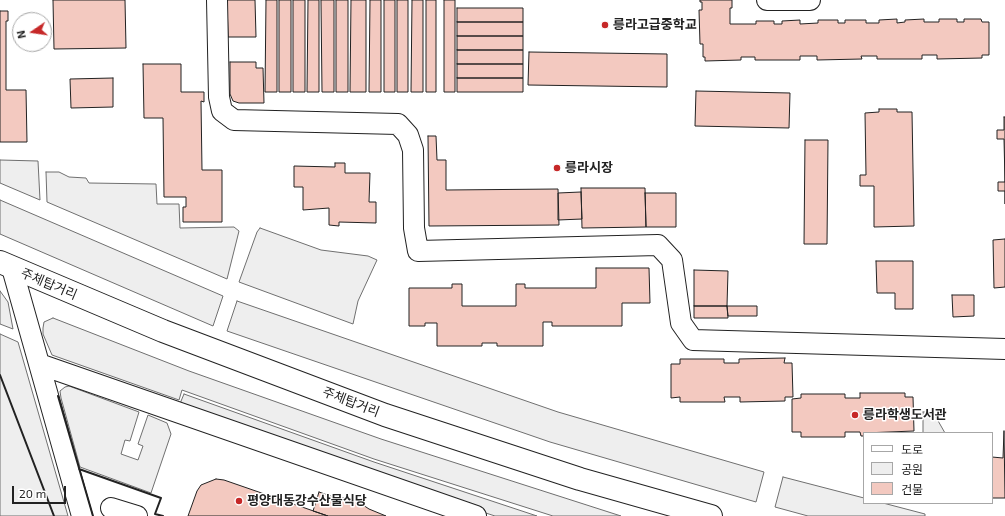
<!DOCTYPE html>
<meta charset="utf-8">
<style>
body{margin:0}
#map{position:relative;width:1005px;height:516px;overflow:hidden;background:#fff;font-family:"Exo 2","Noto Sans KR",sans-serif}
canvas{display:block}
.legend{position:absolute;left:863px;top:432px;width:130px;height:72px;box-sizing:border-box;background:#fff;border:1px solid #a7a7a7;margin:0;padding:5px 7px;list-style:none;font-size:12px;color:#222}
.legend li{display:flex;align-items:center;gap:8px;height:20px}
.legend b{width:20px;border:1px solid #a7a7a7}
.north{position:absolute;left:12px;top:12px;width:40px;height:40px;box-sizing:border-box;background:#fff;border:1px solid #a7a7a7;border-radius:50%;rotate:257deg;font-size:11px;font-weight:700;line-height:16px;text-align:center;color:#222}
.north::after{content:'';display:block;margin:auto;width:14px;height:18px;background:#c62828;clip-path:polygon(50% 0,100% 100%,50% 72%,0 100%)}
.scale{position:absolute;left:12px;top:486px;width:54px;height:18px;box-sizing:border-box;border:2px solid #222;border-top:0;padding-left:5px;font-size:12px;line-height:14px;white-space:nowrap;color:#222;-webkit-text-stroke:3px #fff;paint-order:stroke}
</style>
<div id="map">
<canvas width="1005" height="516"></canvas>
<ul class="legend">
<li><b style="height:5px;background:#fff"></b>도로</li>
<li><b style="height:11px;background:#eee"></b>공원</li>
<li><b style="height:11px;background:#f3c9c0"></b>건물</li>
</ul>
<div class="north">N</div>
<div class="scale">20 m</div>
</div>
<script>
const ctx = document.querySelector('canvas').getContext('2d');
ctx.lineJoin = 'round';
function fill(path, color) { ctx.fillStyle = color; ctx.fill(path, 'evenodd'); }
const poly = rows => new Path2D(rows.map(r => 'M' + r).join(''));
function trace(path, color, width, dash) { ctx.strokeStyle = color; ctx.lineWidth = width; ctx.lineCap = dash ? 'butt' : 'round'; ctx.setLineDash(dash || []); ctx.stroke(path); }
function write(font, color, halo, rows, align = 'center') {
  ctx.font = font + ' "Exo 2","Noto Sans KR",sans-serif'; ctx.lineWidth = 3; ctx.setLineDash([]); ctx.textBaseline = 'middle'; ctx.strokeStyle = halo; ctx.fillStyle = color; for (const [text, x, y, turn = 0] of rows) {
    ctx.save(); ctx.translate(x, y); ctx.rotate((+turn || 0) * Math.PI / 180); ctx.textAlign = isNaN(turn) ? turn : align; if (halo) ctx.strokeText(text, 0, 0); ctx.fillText(text, 0, 0); ctx.restore();
  }
}
const green = poly([
 [0,160,38,161,40,200,0,183,0,160],
 [46,172,59,172,69,177,86,178,89,183,156,184,157,204,179,204,180,228,234,227,239,231,227,279,47,202,46,172],
 [0,200,223,296,213,326,0,234,0,200],
 [260,228,321,250,368,256,377,260,358,301,353,324,239,282,257,232,260,228],
 [0,291,8,302,13,329,0,324,0,291],
 [237,301,558,412,764,472,756,502,550,442,227,331,237,301],
 [53,318,189,371,381,439,621,516,553,516,374,459,182,390,179,400,52,355,43,334,43,328,44,322,53,318],
 [0,334,18,342,68,516,0,516,0,334],
 [69,386,139,412,130,441,125,440,121,454,138,460,143,446,138,444,148,415,167,423,171,434,151,493,80,467,61,398,60,391,65,387,69,386],
 [923,412,933,412,945,433,923,433,923,412],
 [783,477,864,498,864,503,883,503,925,514,925,516,808,516,775,507,783,477]
]);
fill(green, '#eee');
trace(green, '#6f6f6f', 1);
const parking = poly([
 [184,394,374,462,537,516,495,516,369,475,179,406,184,394]
]);
fill(parking, '#ededed');
trace(parking, '#6f6f6f', 1);
const building = poly([
 [53,0,125,0,126,48,54,49,53,0],
 [227,0,255,0,256,37,228,37,227,0],
 [266,0,277,0,277,92,265,92,266,0],
 [279,0,291,0,291,92,279,92,279,0],
 [293,0,305,0,305,92,293,92,293,0],
 [308,0,319,0,319,92,307,92,308,0],
 [321,0,334,0,334,92,322,92,321,0],
 [336,0,348,0,348,92,336,92,336,0],
 [351,0,366,0,366,92,350,92,351,0],
 [370,0,381,0,381,92,369,92,370,0],
 [384,0,395,0,395,92,384,92,384,0],
 [397,0,408,0,408,92,397,92,397,0],
 [412,0,423,0,423,92,411,92,412,0],
 [426,0,436,0,436,92,426,92,426,0],
 [444,0,455,0,455,92,444,92,444,0],
 [700,0,732,0,732,8,730,8,730,24,756,24,756,21,774,21,774,24,782,24,782,21,800,20,800,24,818,23,818,20,838,20,838,23,845,23,845,20,866,20,866,23,879,23,879,20,897,19,897,23,905,22,905,20,924,19,924,22,939,22,939,19,957,19,957,22,964,22,964,19,981,19,982,22,989,22,989,55,982,55,982,58,937,59,937,55,922,55,922,59,877,59,877,56,861,56,862,59,817,60,817,56,800,56,800,60,755,60,755,57,741,57,741,60,705,61,705,57,703,57,703,44,700,44,699,10,702,10,702,2,700,2,700,0],
 [457,8,523,8,523,22,457,22,457,8],
 [0,11,8,11,8,21,6,21,6,90,26,90,27,142,0,142,0,11],
 [457,22,523,22,523,36,457,36,457,22],
 [457,36,523,36,523,50,457,50,457,36],
 [457,50,523,50,523,64,457,64,457,50],
 [529,52,667,54,667,87,528,85,529,52],
 [230,62,256,62,256,68,263,68,264,103,239,103,233,101,230,94,230,62],
 [143,64,181,64,181,92,204,92,204,102,201,101,202,170,222,170,222,222,183,222,183,207,186,207,186,197,164,197,163,118,144,118,143,64],
 [457,64,523,64,523,78,457,78,457,64],
 [113,78,113,107,71,108,70,79,113,78],
 [457,78,523,78,523,92,457,92,457,78],
 [696,91,790,93,789,128,695,126,696,91],
 [879,109,897,109,897,112,912,112,914,226,874,227,874,186,860,186,860,175,866,175,865,113,879,112,879,109],
 [1004,117,1005,117,1005,204,1005,191,998,191,998,182,1005,182,1004,139,997,139,997,130,1004,130,1004,117],
 [428,136,436,136,437,160,446,160,446,190,558,189,559,225,429,226,428,136],
 [805,140,828,140,827,244,804,244,805,140],
 [335,163,345,163,345,173,370,173,369,202,376,202,376,223,339,222,339,226,329,225,329,208,303,210,303,187,294,187,294,166,335,167,335,163],
 [581,188,645,188,646,227,582,228,581,188],
 [581,192,582,219,558,220,558,193,581,192],
 [645,193,676,193,676,227,646,227,645,193],
 [1005,239,1005,287,994,288,993,240,1005,239],
 [876,261,913,261,913,309,895,309,895,293,877,293,876,261],
 [596,268,649,268,650,303,622,303,622,326,552,326,552,322,543,322,543,346,497,346,497,343,482,343,482,346,437,346,437,323,425,323,425,326,409,326,409,288,452,288,452,284,462,284,462,306,516,306,516,284,525,284,525,288,596,288,596,268],
 [694,270,728,271,727,306,694,306,694,270],
 [952,295,974,295,974,316,953,317,952,295],
 [694,306,727,306,728,318,694,318,694,306],
 [727,306,757,306,757,316,728,316,727,306],
 [785,358,784,363,792,363,793,397,785,397,785,401,740,402,740,397,724,397,725,402,680,402,680,397,671,398,671,364,680,364,680,359,724,359,724,363,739,363,739,359,785,358],
 [860,393,905,393,905,397,913,397,914,431,864,433,864,436,861,436,860,432,845,432,845,437,801,437,801,432,792,432,792,399,801,398,801,394,845,394,845,398,860,398,860,393],
 [1004,431,1005,498,992,498,992,457,1003,458,1004,431],
 [216,479,224,480,328,516,188,516,197,491,201,485,216,479],
 [319,492,336,498,349,498,357,501,369,509,386,516,328,516,313,511,319,492]
]);
fill(building, '#f3c9c0');
trace(building, '#222', 1);
const minor = poly([
 [217,0,219,97,222,111,234,120,398,124,408,135,413,150,414,228,418,251,658,245,672,260,681,323,693,340,1005,349],
 [767,0,810,0],
 [12,268,82,516],
 [39,364,476,516],
 [111,508,137,516]
]);
const major = poly([
 [0,262,163,331,385,415,580,479,711,516]
]);
trace(minor, '#222', 22);
trace(major, '#222', 24);
trace(minor, '#fff', 20);
trace(major, '#fff', 22);
trace(poly([
 [0,375,54,516],
 [58,396,93,516],
 [79,469,161,498,155,514,163,516]
]), '#222', 2);
for (const [x, y, r, color] of [
 [605,25,4,"#c62828"],
 [557,168,4,"#c62828"],
 [855,415,4,"#c62828"],
 [239,501,4,"#c62828"]
]) { const dot = new Path2D(); dot.arc(x, y, r, 0, 2 * Math.PI); ctx.fillStyle = color; ctx.fill(dot); trace(dot, '#fff', 1.5); }
write('bold 13px', '#222', '#fff', [
 ["릉라고급중학교",613,25],
 ["릉라시장",565,168],
 ["릉라학생도서관",863,415],
 ["평양대동강수산물식당",247,501]
], 'left');
write('13px', '#222', '#fff', [
 ["주체탑거리",49,284,23],
 ["주체탑거리",351,402,21]
]);
</script>
